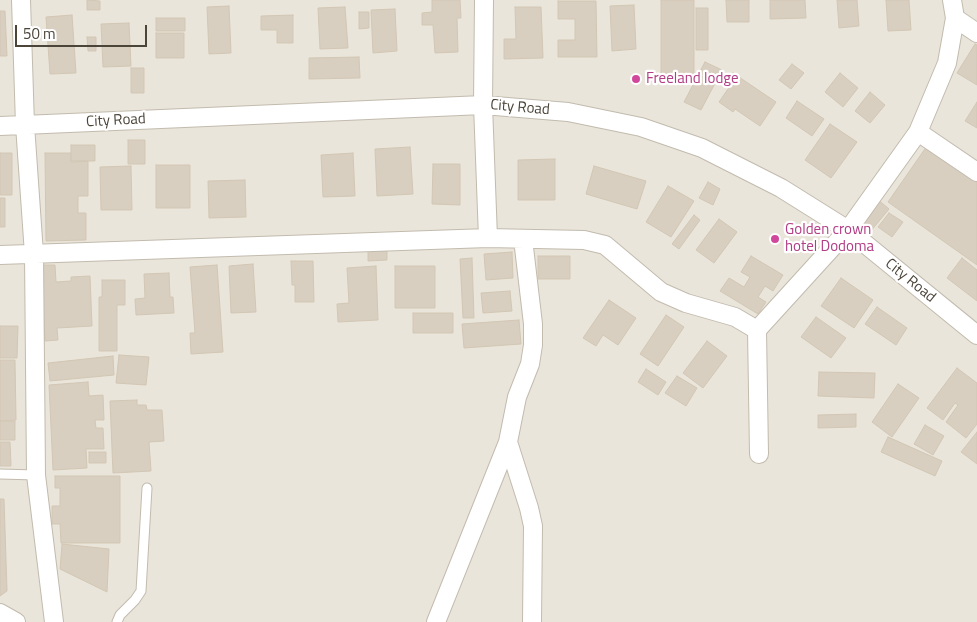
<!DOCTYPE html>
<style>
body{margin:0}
#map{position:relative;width:977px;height:622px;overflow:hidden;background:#f6f3ec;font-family:"Titillium Web",sans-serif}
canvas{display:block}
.scale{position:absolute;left:15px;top:25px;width:132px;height:22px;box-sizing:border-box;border:2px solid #4b4439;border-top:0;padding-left:6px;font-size:15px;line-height:18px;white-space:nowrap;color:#4b4439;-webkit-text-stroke:4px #fff;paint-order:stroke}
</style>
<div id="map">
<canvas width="977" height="622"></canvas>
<div class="scale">50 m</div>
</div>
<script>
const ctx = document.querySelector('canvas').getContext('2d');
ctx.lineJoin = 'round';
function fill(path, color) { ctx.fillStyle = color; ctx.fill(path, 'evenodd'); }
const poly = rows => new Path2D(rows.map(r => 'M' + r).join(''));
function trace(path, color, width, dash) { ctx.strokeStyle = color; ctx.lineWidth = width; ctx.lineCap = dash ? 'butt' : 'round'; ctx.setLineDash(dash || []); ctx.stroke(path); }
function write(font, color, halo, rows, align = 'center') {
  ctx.font = font + ' "Titillium Web",sans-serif'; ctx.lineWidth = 4.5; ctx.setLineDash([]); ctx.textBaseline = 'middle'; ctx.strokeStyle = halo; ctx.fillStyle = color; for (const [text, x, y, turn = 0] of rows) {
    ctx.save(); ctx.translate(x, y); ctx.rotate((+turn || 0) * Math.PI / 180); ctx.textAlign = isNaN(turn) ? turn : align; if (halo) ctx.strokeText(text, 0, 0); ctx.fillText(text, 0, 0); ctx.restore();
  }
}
fill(poly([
 [0,0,977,0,977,622,0,622]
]), '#eae5da');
const building = poly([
 [87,0,100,1,100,10,87,10,87,0],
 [432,0,460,0,461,18,457,18,458,52,435,53,433,25,422,25,422,13,432,12,432,0],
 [661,0,694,0,694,76,661,76,661,0],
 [726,0,749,0,749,22,727,22,726,0],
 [770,0,805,0,806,18,770,19,770,0],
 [837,0,857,0,859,26,839,28,837,0],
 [886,0,909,0,911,30,888,31,886,0],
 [558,1,596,1,597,57,558,57,558,40,575,40,575,19,558,19,558,1],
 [634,5,636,49,612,51,610,6,634,5],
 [229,6,231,53,209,54,207,7,229,6],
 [345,7,348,48,320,49,318,8,345,7],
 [515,7,541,7,543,58,504,59,504,39,516,39,515,7],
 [696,8,708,8,708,50,696,50,696,8],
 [395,9,397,51,373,53,371,10,395,9],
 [0,11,5,11,7,56,0,56,0,11],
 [359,12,369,12,369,28,359,29,359,12],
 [72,15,76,73,50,74,46,17,72,15],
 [293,15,293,43,277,43,277,30,261,30,261,16,293,15],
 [156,18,185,18,185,31,156,31,156,18],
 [129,23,131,66,103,67,101,24,129,23],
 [156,33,184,33,184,58,156,58,156,33],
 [87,37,96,37,96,51,88,51,87,37],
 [975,44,977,45,977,85,957,73,975,44],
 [359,57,360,78,309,79,309,58,359,57],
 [705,62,722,70,701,110,684,102,705,62],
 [792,64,804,73,791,89,779,80,792,64],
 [131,68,144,68,144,93,131,93,131,68],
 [733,73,776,102,760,126,735,109,733,112,719,102,730,86,726,84,733,73],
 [840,73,858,88,843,107,825,92,840,73],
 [870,92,885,105,870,123,855,111,870,92],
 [797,101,824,119,812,136,786,118,797,101],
 [977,102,977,128,965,121,977,102],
 [830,124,857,142,831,178,805,160,830,124],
 [128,140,145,140,145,164,128,164,128,140],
 [71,145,95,145,95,161,71,161,71,145],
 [927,146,977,180,977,265,888,202,927,146],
 [410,147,413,194,377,196,375,149,410,147],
 [0,153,12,153,12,195,0,195,0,153],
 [45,153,71,153,71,162,88,161,88,196,78,196,78,213,86,213,86,240,46,241,45,153],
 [353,153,355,196,323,197,321,155,353,153],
 [555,159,555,200,518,200,518,160,555,159],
 [433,164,460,164,460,205,432,204,433,164],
 [156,165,190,165,190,208,156,208,156,165],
 [131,166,132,210,101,210,100,167,131,166],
 [594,166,646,181,637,209,586,194,594,166],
 [245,180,246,217,209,218,208,181,245,180],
 [708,182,720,189,713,205,699,198,708,182],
 [668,186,694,201,671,237,646,222,668,186],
 [0,198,5,198,5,227,0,227,0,198],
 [877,199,889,209,870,232,859,222,877,199],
 [889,213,903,222,892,237,878,227,889,213],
 [694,215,700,220,679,249,672,244,694,215],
 [719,219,737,232,714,263,696,250,719,219],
 [368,247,387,247,387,260,368,261,368,247],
 [512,252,513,278,486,280,484,254,512,252],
 [538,256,570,256,570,279,538,279,538,256],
 [751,256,783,275,773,291,765,286,758,297,766,302,758,314,720,291,729,278,744,287,750,277,741,272,751,256],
 [472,258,474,318,463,318,460,259,472,258],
 [962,258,977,270,977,301,947,278,962,258],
 [291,261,313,261,314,302,295,302,295,285,292,285,291,261],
 [253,264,256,312,231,313,229,266,253,264],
 [41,265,55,265,56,282,71,281,71,277,90,276,92,326,57,328,58,340,45,341,41,265],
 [217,265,223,352,191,354,190,333,195,333,190,267,217,265],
 [376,266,378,320,338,322,337,304,349,303,347,268,376,266],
 [395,266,435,266,435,308,395,308,395,266],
 [169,273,170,297,173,297,174,313,136,315,135,299,145,298,144,274,169,273],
 [841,278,873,300,854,328,821,306,841,278],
 [102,280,125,280,125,305,117,305,117,351,99,351,99,297,102,297,102,280],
 [510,291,512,311,483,313,481,293,510,291],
 [609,300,636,318,618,345,603,335,596,346,583,338,609,300],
 [877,307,907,328,896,345,865,324,877,307],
 [413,313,453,313,453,333,413,333,413,313],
 [666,315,684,327,658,366,640,354,666,315],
 [816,317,846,338,831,358,801,337,816,317],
 [519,320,521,344,464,348,462,324,519,320],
 [0,326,18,326,17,358,0,358,0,326],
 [707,341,727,356,703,388,683,373,707,341],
 [119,355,149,357,146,385,116,383,119,355],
 [113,356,114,375,50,381,48,363,113,356],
 [0,360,15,360,16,420,0,421,0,360],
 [957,368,977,383,977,424,966,438,946,422,958,405,955,403,943,420,927,408,957,368],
 [646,369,666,382,658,395,638,382,646,369],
 [819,372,875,373,874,398,818,396,819,372],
 [677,376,697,388,686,406,665,393,677,376],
 [88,382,89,396,103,395,104,420,95,420,96,428,103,428,104,449,86,449,87,468,53,470,49,385,88,382],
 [898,384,919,398,892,437,872,422,898,384],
 [137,400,137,405,146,405,147,410,162,410,164,441,149,442,151,471,113,473,110,401,137,400],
 [856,414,856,427,818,428,818,415,856,414],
 [0,421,15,421,15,440,0,440,0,421],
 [925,425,944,436,933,455,914,444,925,425],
 [977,432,977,464,961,452,977,432],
 [888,437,942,461,935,476,881,452,888,437],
 [0,442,10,442,11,466,0,466,0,442],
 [89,452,106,452,106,463,89,463,89,452],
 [55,476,120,476,120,543,61,543,60,524,52,524,52,506,60,506,60,488,55,488,55,476],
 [0,499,4,499,7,591,0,596,0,499],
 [62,544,109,549,107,592,60,569,62,544]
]);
fill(building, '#d8cfc1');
trace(building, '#d3c7b4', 1);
const service = poly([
 [0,474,36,475],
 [117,622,120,615,135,600,141,591,147,488]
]);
const minor = poly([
 [21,0,25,125,34,254,36,475,54,622],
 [484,0,483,105,488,238],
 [955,18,977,33],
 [0,126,483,105,568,112,641,127,702,148,781,188,848,230,977,335],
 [918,132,977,172],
 [523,239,533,324,533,345,530,364,517,397,508,442,529,508,533,526,532,622],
 [0,255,488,238,584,240,605,245,661,292,686,303,735,317,757,330],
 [759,454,757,330,848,230,918,132,947,63,955,18,952,0],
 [0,613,16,622],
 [436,622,508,442]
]);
trace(service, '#c2bbae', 11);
trace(minor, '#c2bbae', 20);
trace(service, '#fff', 9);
trace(minor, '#fff', 18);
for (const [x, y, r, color] of [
 [636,79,5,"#d1479c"],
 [775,239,5,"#d1479c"]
]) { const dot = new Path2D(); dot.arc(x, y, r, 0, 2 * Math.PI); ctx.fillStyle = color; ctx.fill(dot); trace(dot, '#fff', 2); }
write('15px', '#b23c85', '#fff', [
 ["Freeland lodge",646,79],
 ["Golden crown",785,230],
 ["hotel Dodoma",785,247]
], 'left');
write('15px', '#4b4439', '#fff', [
 ["City Road",520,108,5],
 ["City Road",116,121,-3],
 ["City Road",910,281,39]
]);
</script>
